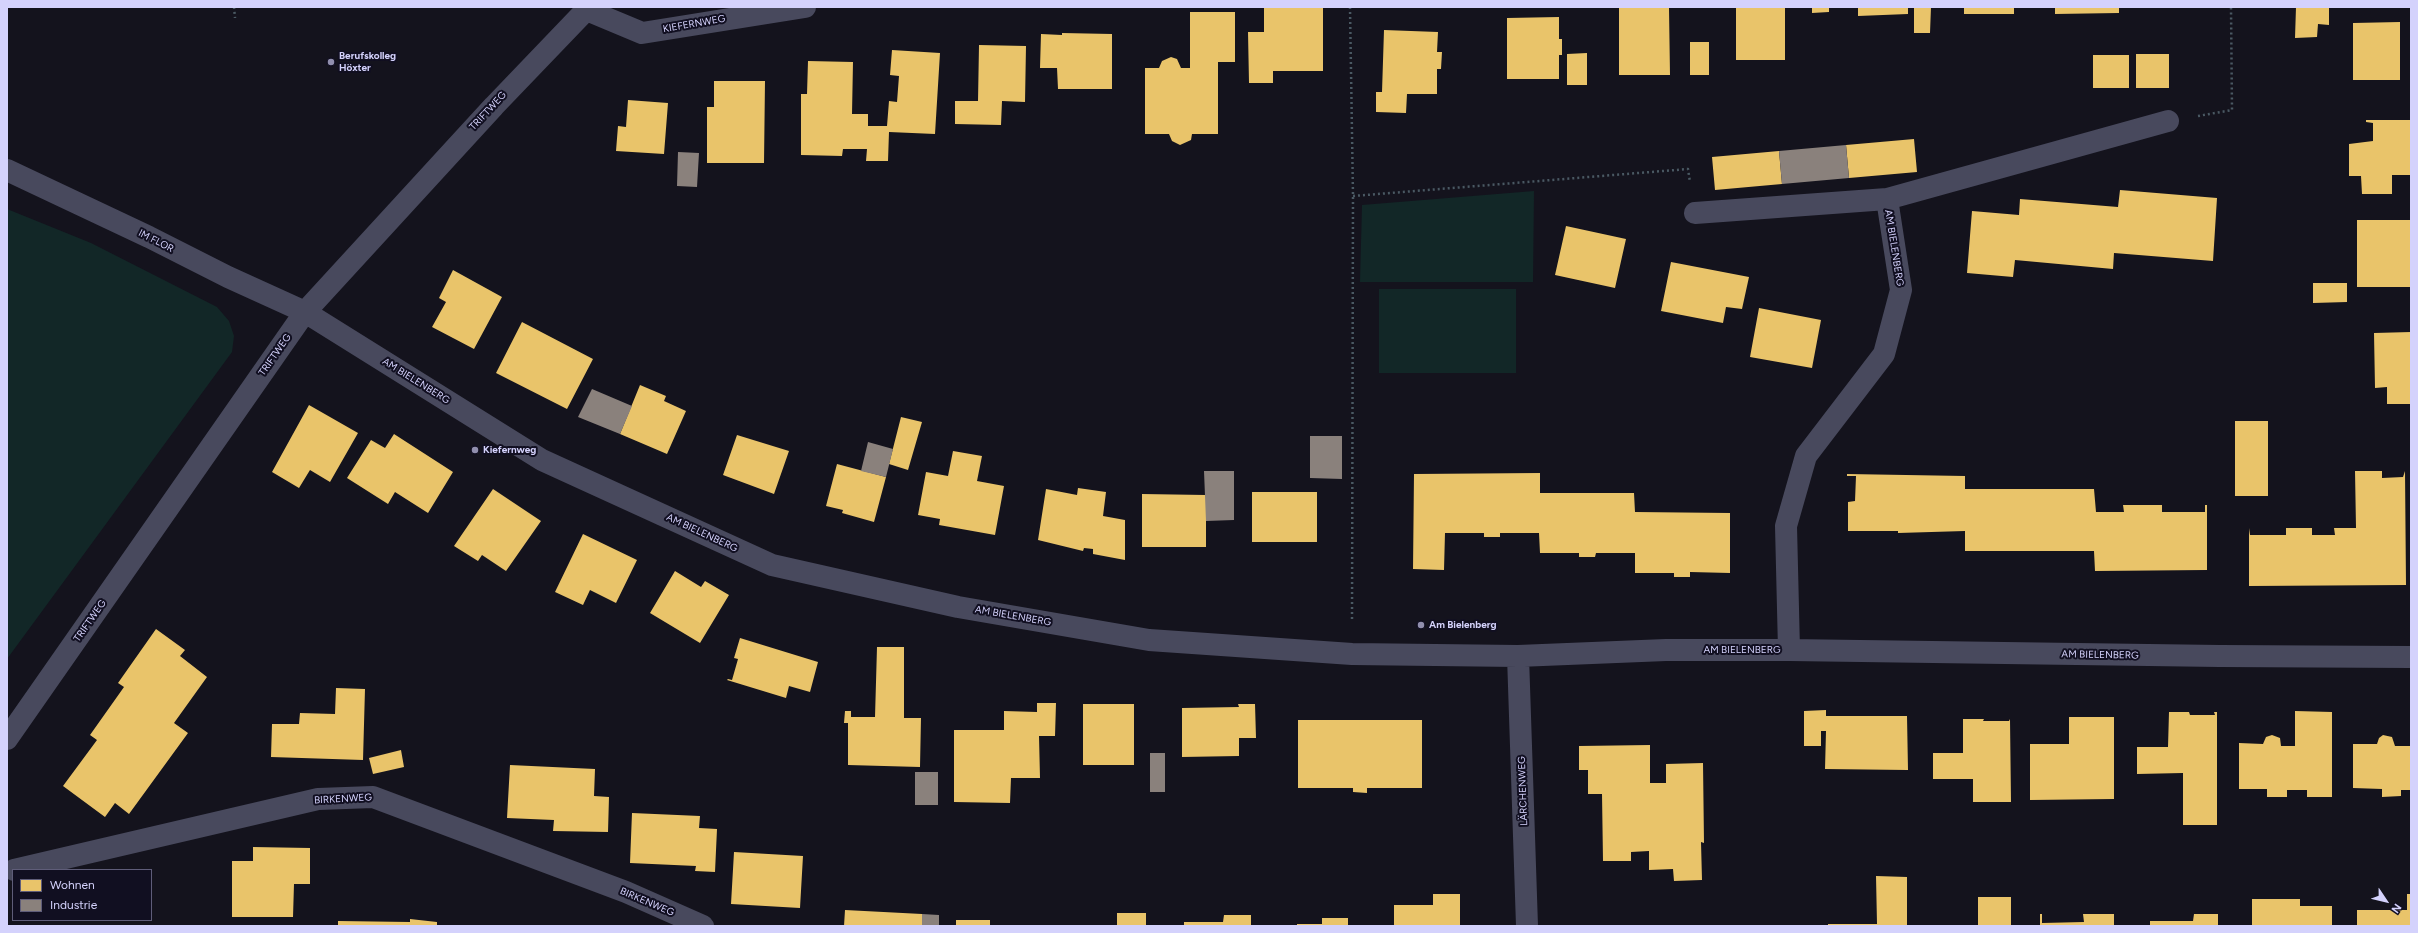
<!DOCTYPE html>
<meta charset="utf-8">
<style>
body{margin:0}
#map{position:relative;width:2418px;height:933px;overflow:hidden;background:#14131d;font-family:Figtree,sans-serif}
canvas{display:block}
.frame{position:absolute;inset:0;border:8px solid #d4d2fc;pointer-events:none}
.legend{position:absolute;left:12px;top:869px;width:140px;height:52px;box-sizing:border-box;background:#110f21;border:1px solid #5f5d79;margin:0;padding:5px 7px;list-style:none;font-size:12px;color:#d4d2fc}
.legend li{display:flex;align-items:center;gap:8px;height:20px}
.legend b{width:20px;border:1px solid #5f5d79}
.north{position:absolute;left:2366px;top:881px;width:40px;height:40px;-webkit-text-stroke:3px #110f21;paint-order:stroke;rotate:125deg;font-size:11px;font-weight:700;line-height:16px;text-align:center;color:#d4d2fc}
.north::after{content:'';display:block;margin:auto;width:14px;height:18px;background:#d4d2fc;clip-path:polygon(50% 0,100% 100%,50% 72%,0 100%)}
</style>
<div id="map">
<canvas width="2418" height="933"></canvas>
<div class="frame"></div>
<ul class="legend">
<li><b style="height:11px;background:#e9c46a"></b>Wohnen</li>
<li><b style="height:11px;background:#8a817c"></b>Industrie</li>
</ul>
<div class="north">N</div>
</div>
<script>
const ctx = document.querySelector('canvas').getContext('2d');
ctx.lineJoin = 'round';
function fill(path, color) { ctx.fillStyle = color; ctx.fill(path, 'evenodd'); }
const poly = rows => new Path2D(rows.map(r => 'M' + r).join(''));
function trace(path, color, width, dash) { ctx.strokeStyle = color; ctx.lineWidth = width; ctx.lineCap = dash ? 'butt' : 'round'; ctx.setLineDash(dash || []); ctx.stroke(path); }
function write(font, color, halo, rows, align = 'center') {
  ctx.font = font + ' Figtree,sans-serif'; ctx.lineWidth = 4; ctx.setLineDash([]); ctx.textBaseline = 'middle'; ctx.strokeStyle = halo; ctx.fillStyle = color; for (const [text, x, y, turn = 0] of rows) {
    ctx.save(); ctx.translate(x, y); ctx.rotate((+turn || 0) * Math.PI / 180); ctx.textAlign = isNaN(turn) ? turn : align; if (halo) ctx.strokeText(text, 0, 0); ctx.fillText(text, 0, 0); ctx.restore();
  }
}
fill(poly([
 [1534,191,1533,282,1360,282,1362,205],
 [7,209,91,243,217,307,229,321,234,336,232,352,7,659],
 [1379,289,1516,289,1516,373,1379,373]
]), '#122727');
fill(poly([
 [1736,7,1785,7,1785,60,1736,60],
 [1812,7,1829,7,1829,12,1812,13],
 [1858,7,1908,7,1908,14,1858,16],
 [1914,7,1931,7,1930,33,1914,33],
 [1964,7,2014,7,2014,14,1964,14],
 [2055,7,2119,7,2119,13,2055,14],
 [2296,7,2329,7,2329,25,2318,24,2317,37,2295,38],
 [1264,8,1323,8,1323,71,1273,71,1273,83,1249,83,1248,32,1264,32],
 [1619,8,1669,8,1670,75,1619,75],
 [1190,12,1235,12,1235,62,1218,62,1218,134,1192,134,1191,140,1180,145,1172,141,1169,134,1145,134,1145,68,1159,68,1162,61,1171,57,1177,59,1181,68,1190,68],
 [1559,17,1559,39,1562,39,1562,55,1559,55,1559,79,1507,79,1507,18],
 [2400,22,2400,80,2353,80,2353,23],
 [1384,30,1438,32,1437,52,1442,52,1441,69,1437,69,1437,94,1407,94,1406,113,1376,112,1376,92,1382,92],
 [1062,33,1112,34,1112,89,1058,89,1057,68,1040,68,1041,34,1062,35],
 [1690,42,1709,42,1709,75,1690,75],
 [979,45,1026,46,1025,102,1002,101,1001,125,955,124,955,101,978,101],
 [892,50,940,53,935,134,889,132,888,161,866,161,867,149,843,149,842,156,801,155,801,94,807,94,808,61,853,62,852,114,868,114,868,126,887,126,889,101,897,102,899,76,890,75],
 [1587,53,1587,85,1567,85,1567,54],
 [2136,54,2169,54,2169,88,2136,88],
 [2093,55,2129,55,2129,88,2093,88],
 [714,81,765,81,764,163,707,163,707,107,714,107],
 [628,100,668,103,664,154,616,151,618,126,626,127],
 [2366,120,2411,120,2411,175,2392,175,2392,194,2362,194,2361,176,2349,176,2349,144,2373,141,2373,123,2366,122],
 [1914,139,1917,172,1849,178,1846,145],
 [1779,151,1782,184,1715,190,1712,157],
 [2120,190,2217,198,2213,261,2114,253,2113,269,2015,260,2013,277,1967,273,1972,211,2019,215,2020,199,2118,207],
 [2357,220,2411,220,2411,287,2357,287],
 [1566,226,1626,239,1615,288,1555,275],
 [1671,262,1749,277,1742,309,1726,307,1723,323,1661,311],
 [453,270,502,297,474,349,432,327,446,302,439,298],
 [2313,283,2347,283,2347,302,2313,303],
 [1759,308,1821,320,1812,368,1750,357],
 [522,322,593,359,567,409,496,373],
 [2411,332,2411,404,2387,404,2387,387,2375,388,2374,333],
 [640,385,666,396,664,401,686,411,667,454,620,434],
 [309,405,358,433,330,482,310,470,299,488,272,472],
 [901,417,922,422,908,470,889,464],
 [2235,421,2268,421,2268,496,2235,496],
 [394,434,453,472,428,513,395,492,388,504,347,478,371,440,385,448],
 [737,435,789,451,774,494,723,475],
 [953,451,982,456,977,481,1004,486,995,535,939,525,940,519,918,515,926,472,948,476],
 [837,464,886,477,874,522,842,513,843,510,826,506],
 [2355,471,2382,471,2382,478,2403,477,2405,471,2406,585,2249,586,2249,528,2250,535,2286,535,2286,528,2312,528,2312,535,2335,535,2334,528,2356,528],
 [1540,473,1540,493,1634,493,1635,512,1730,513,1730,573,1690,572,1690,577,1674,577,1674,573,1635,573,1635,553,1596,553,1595,557,1579,557,1579,553,1540,553,1539,533,1500,533,1500,537,1484,537,1484,533,1445,533,1444,570,1413,569,1414,474],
 [1847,474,1965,476,1965,489,2094,489,2096,512,2124,512,2123,505,2162,505,2162,512,2205,512,2205,505,2207,505,2207,570,2095,571,2094,551,1965,551,1965,531,1898,533,1898,531,1848,531,1848,502,1855,501,1856,476,1847,476],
 [1078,488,1106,492,1103,516,1125,520,1125,560,1093,554,1093,549,1084,548,1083,551,1038,540,1046,489,1077,495],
 [493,489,541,521,506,571,482,555,478,561,454,546],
 [1252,492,1317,492,1317,542,1252,542],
 [1142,494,1206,495,1206,547,1142,547],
 [583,534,637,560,616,603,590,590,583,605,555,592],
 [675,571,701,587,705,581,729,595,700,643,650,613],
 [156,629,185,650,180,656,207,677,174,723,188,733,129,814,115,803,105,817,63,786,97,740,90,735,124,687,118,683],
 [740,638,818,662,810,692,789,686,786,698,727,680,728,679,732,680,738,659,734,658],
 [877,647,904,647,904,718,921,718,920,767,848,765,848,723,844,723,845,711,851,711,851,717,875,717],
 [336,688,365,689,363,760,271,757,272,724,299,724,300,713,335,714],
 [1037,703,1056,703,1055,736,1039,736,1040,778,1011,778,1010,803,954,802,954,730,1004,730,1004,711,1037,712],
 [1083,704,1134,704,1134,765,1083,765],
 [1238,704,1255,704,1256,738,1239,738,1239,756,1182,757,1182,708,1239,707],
 [1826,710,1826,716,1907,716,1908,770,1825,769,1826,731,1821,731,1821,746,1804,746,1804,711],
 [2295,711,2332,712,2332,797,2307,797,2307,790,2287,790,2287,797,2267,797,2267,789,2239,789,2239,743,2263,744,2266,737,2272,735,2280,738,2281,746,2295,746],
 [2169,712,2189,712,2190,715,2215,715,2214,712,2217,712,2217,825,2183,825,2183,773,2137,774,2137,747,2168,747],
 [2069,717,2114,717,2114,799,2030,800,2030,744,2069,744],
 [1963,719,1984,719,1983,721,2009,721,2010,719,2011,802,1973,802,1973,779,1933,779,1933,753,1963,753],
 [1298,720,1422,720,1422,788,1367,788,1367,793,1353,792,1353,788,1298,788],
 [2383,735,2392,737,2395,746,2411,746,2411,790,2401,790,2401,796,2382,797,2382,789,2353,788,2353,744,2377,744,2379,738],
 [1650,745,1650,783,1666,783,1666,764,1703,763,1704,843,1701,842,1702,880,1674,881,1673,869,1649,870,1649,851,1631,852,1631,861,1603,861,1602,794,1588,794,1588,770,1579,770,1579,746],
 [401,750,404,767,373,774,369,758],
 [510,765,595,769,594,796,609,797,608,832,553,831,554,820,507,818],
 [632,813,700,816,699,828,717,829,715,872,695,871,696,866,630,863],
 [253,847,310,848,310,884,294,884,293,917,232,917,232,861,253,861],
 [734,852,803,856,800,908,731,904],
 [1876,876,1907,877,1907,926,1828,926,1828,924,1877,924],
 [1433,894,1460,894,1460,926,1394,926,1394,905,1433,905],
 [2407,894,2411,894,2411,926,2357,926,2357,910,2407,910],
 [1978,897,2011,897,2011,926,1978,926],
 [2252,899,2300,899,2300,906,2332,906,2332,926,2252,926],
 [845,910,922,914,922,926,844,926],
 [1117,913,1146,913,1146,926,1117,926],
 [2040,914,2042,914,2042,923,2084,922,2083,914,2114,914,2114,926,2040,926],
 [2194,914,2218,914,2218,926,2150,926,2150,921,2193,921],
 [1224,915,1251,915,1251,926,1184,926,1184,922,1223,922],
 [1322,918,1348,918,1348,926,1297,926,1297,924,1322,924],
 [410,919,437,922,437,926,338,926,338,921,410,922],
 [956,920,990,920,990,926,956,926]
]), '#e9c46a');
fill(poly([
 [1846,145,1849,178,1782,184,1779,151],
 [678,152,699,153,697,187,677,186],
 [592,389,632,406,620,434,578,417],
 [1310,436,1342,436,1342,479,1310,478],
 [868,442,893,449,886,477,861,471],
 [1204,471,1234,471,1234,520,1206,521],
 [1150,753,1165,753,1165,792,1150,792],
 [915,772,938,772,938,805,915,805],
 [922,914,939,915,939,926,922,926]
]), '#8a817c');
trace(poly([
 [234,7,235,18],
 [1350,7,1353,196,1352,622],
 [2198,116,2232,110,2231,7],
 [1353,196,1688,169,1690,182]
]), '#4a5963', 2.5, [2, 3]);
trace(poly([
 [587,10,642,33,805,7],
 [7,170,149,237,228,277,305,312,542,460,772,565,958,607,1149,640,1352,654,1518,656,1666,650,1789,650,2220,656,2411,657],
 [1695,213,1887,199,2168,121],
 [1789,650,1786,526,1806,456,1884,354,1901,290,1887,199],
 [1518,656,1527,926],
 [7,739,305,312,494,106,589,7],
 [14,870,318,799,373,797,626,892,703,926]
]), '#48495d', 22);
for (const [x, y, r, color] of [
 [331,62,4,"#918fae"],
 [475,450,4,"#918fae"],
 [1421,625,4,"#918fae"]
]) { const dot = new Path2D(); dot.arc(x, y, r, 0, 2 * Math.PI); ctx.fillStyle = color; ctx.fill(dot); trace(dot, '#110f21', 1.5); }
write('10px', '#d4d2fc', '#110f21', [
 ["KIEFERNWEG",694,24,-10],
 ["TRIFTWEG",488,111,-47],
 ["IM FLOR",156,241,27],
 ["AM BIELENBERG",1894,248,81],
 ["TRIFTWEG",275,355,-55],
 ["AM BIELENBERG",416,381,32],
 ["AM BIELENBERG",702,533,25],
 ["AM BIELENBERG",1013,616,10],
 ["TRIFTWEG",90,621,-55],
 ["AM BIELENBERG",1742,650],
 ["AM BIELENBERG",2100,655,1],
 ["LÄRCHENWEG",1523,791,-92],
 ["BIRKENWEG",343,799,-3],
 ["BIRKENWEG",647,902,23]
]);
write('bold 10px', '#d4d2fc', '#110f21', [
 ["Berufskolleg",339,56],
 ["Höxter",339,68],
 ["Kiefernweg",483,450],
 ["Am Bielenberg",1429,625]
], 'left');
</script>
